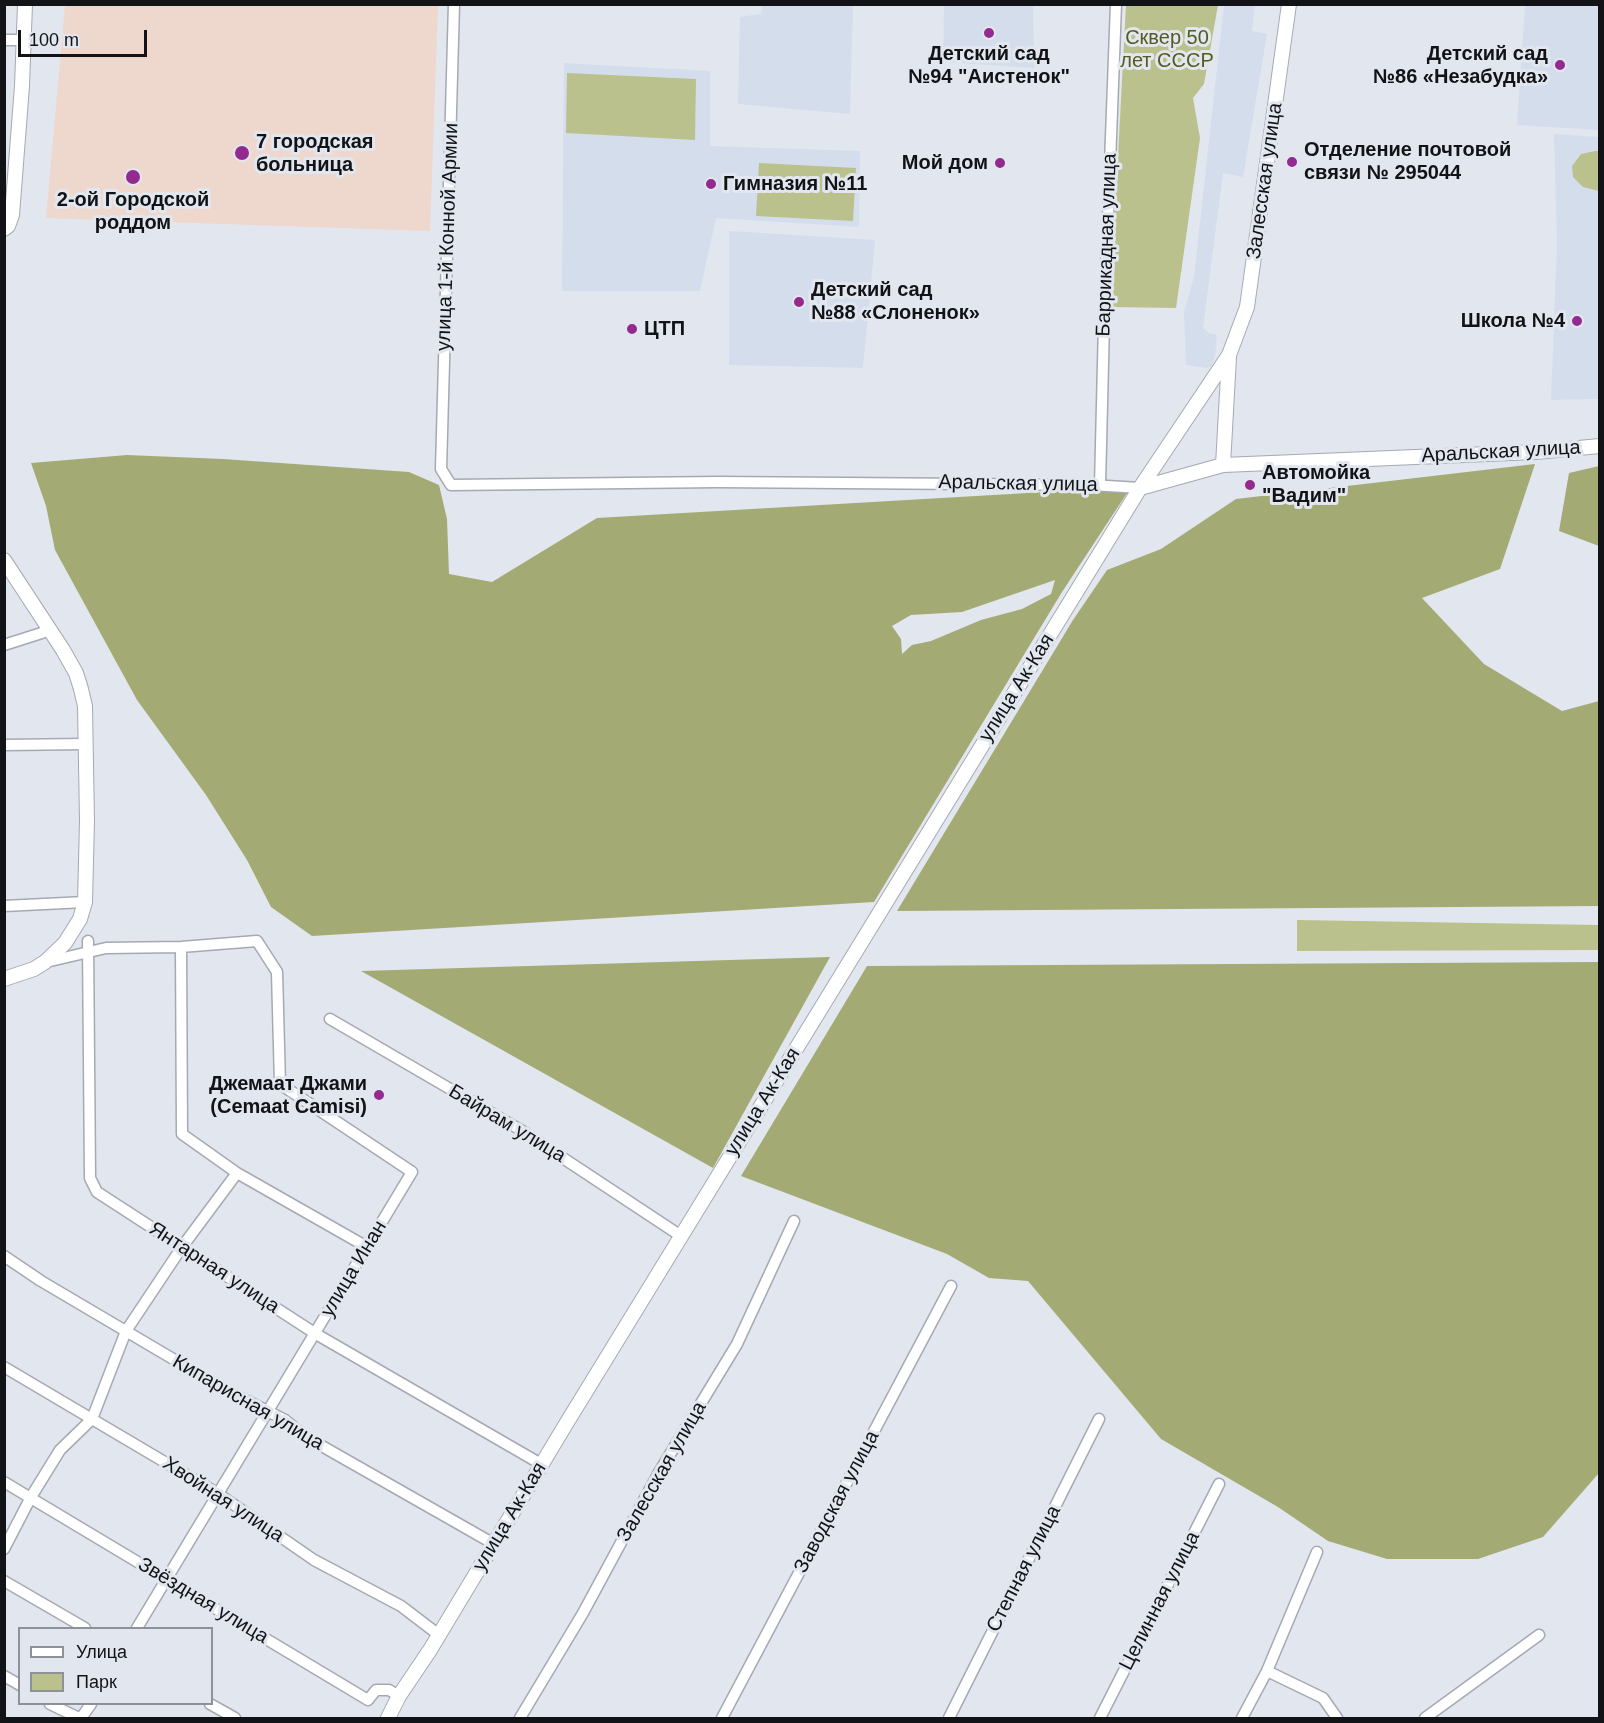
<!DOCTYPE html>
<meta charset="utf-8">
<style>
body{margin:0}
#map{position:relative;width:1604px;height:1723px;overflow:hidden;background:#e2e7ef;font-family:Helvetica,sans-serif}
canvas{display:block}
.frame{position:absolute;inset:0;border:6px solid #111316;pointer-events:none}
.legend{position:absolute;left:18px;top:1627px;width:195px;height:78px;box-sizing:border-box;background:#e2e7ef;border:2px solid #8e9298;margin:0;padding:8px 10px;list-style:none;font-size:18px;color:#111316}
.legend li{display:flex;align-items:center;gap:12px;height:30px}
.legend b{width:30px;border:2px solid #8e9298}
.scale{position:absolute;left:18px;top:30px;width:129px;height:27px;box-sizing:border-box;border:3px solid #111316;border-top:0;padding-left:8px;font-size:18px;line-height:21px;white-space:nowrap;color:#111316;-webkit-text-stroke:4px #e2e7ef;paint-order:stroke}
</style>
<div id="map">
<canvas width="1604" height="1723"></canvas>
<div class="frame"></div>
<ul class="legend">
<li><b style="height:8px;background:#fff"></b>Улица</li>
<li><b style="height:16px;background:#bac18d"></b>Парк</li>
</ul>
<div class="scale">100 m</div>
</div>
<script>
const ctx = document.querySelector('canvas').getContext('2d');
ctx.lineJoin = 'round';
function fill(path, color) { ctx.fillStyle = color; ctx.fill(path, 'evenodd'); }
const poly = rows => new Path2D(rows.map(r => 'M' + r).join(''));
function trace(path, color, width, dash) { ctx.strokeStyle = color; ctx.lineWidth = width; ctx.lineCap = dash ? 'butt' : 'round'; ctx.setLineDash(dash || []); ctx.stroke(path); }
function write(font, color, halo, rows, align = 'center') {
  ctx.font = font + ' Helvetica,sans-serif'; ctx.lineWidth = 6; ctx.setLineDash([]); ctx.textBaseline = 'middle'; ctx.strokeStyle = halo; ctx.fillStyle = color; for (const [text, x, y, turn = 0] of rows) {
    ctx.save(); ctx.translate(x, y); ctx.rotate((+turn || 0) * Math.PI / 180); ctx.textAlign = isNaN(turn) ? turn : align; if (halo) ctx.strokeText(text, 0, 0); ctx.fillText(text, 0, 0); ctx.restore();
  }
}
fill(poly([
 [762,5,853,5,850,114,738,104,740,17,761,14],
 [944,5,1033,5,1034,68,943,62],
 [1224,5,1255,5,1252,31,1267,34,1243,177,1223,173,1203,328,1209,333,1217,335,1215,356,1211,367,1206,368,1186,365,1184,312,1194,277],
 [1525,5,1599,5,1599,130,1517,125],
 [564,63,710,71,710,146,860,151,859,227,716,218,700,291,562,291],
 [1554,134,1599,137,1599,399,1551,400,1557,243],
 [729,231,875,240,863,368,729,365]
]), '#d4ddec');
fill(poly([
 [65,5,438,5,430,231,46,218]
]), '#eed7cc');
fill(poly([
 [1126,5,1218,5,1204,84,1193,98,1200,138,1176,308,1110,307],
 [567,73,696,79,695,140,566,133],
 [1595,151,1599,151,1599,191,1583,187,1573,177,1572,166,1581,154],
 [759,163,856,168,853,221,756,216],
 [1297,920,1599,925,1599,950,1297,951]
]), '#bac18d');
fill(poly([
 [127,455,223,459,409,472,439,485,447,519,449,574,492,582,597,518,1131,487,1062,592,874,902,312,936,271,907,247,860,206,795,137,700,55,550,46,506,31,463],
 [1055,580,1051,594,1022,609,981,620,931,641,912,645,902,654,901,639,892,626,911,615,962,612],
 [1535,464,1500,569,1422,598,1484,664,1562,711,1599,701,1599,906,897,911,1073,620,1107,570,1161,549,1236,499],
 [1599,466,1600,466,1599,546,1559,531,1569,473],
 [830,957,713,1168,361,971],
 [1599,962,1599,1473,1543,1537,1478,1559,1387,1559,1328,1541,1278,1507,1161,1439,1028,1281,989,1278,947,1254,741,1176,867,966]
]), '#a3aa74');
const street = poly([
 [454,4,441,469,451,485,718,482,1091,485,1140,488],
 [4,40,23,40],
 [1100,485,1104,323,1116,4],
 [4,645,51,630],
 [4,745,86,744],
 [4,906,85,902],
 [88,941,90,1178,97,1192,316,1334,541,1464],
 [181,947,182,1134,237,1173,367,1247],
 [46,962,106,948,181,947,257,941,277,972,280,1084,412,1172,137,1628],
 [330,1019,519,1129,681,1236],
 [4,1256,41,1281,224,1389,285,1420,306,1437,494,1544],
 [4,1367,217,1493,314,1560,401,1606,439,1635],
 [4,1482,368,1700,376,1690,389,1690,399,1696],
 [4,1549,31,1497,60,1450,92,1419,126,1331,182,1247,237,1173],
 [4,1581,85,1628],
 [1267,1671,1323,1698,1337,1718],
 [4,1676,20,1685],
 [50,1704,79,1718],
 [210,1704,235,1718],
 [81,1718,91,1704],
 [520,1718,583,1613,658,1474,737,1344,794,1221],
 [722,1718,951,1286],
 [949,1718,1099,1419],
 [1100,1718,1219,1484],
 [1242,1718,1267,1671,1317,1552],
 [1425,1718,1539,1635]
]);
const secondary = poly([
 [4,229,8,226,12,215,22,86,25,4],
 [1223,465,1229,357],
 [1140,488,1223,465,1536,452,1600,446],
 [4,560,63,650,76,673,81,689,85,706,87,821,85,902,80,919,65,943,45,962,34,969,4,979],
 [388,1718,399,1696,430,1650,566,1424,1140,488,1229,355,1247,307,1289,4]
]);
trace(street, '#a5a9b1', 13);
trace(secondary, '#a5a9b1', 16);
trace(street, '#fff', 10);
trace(secondary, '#fff', 14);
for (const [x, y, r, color] of [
 [989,33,6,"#922a8f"],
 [1560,65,6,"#922a8f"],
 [242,153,8,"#922a8f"],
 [1292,162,6,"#922a8f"],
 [1000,163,6,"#922a8f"],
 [133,177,8,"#922a8f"],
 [711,184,6,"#922a8f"],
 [799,302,6,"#922a8f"],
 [1577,321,6,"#922a8f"],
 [632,329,6,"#922a8f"],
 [1250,485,6,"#922a8f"],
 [379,1095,6,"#922a8f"]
]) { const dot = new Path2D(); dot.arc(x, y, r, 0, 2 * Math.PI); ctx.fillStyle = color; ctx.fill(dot); trace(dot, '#e2e7ef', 2); }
write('20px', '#555b1e', '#e2e7ef', [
 ["Сквер 50",1167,38],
 ["лет СССР",1167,61]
]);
write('bold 20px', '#111316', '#e2e7ef', [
 ["Детский сад",989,54,"center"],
 ["№94 \"Аистенок\"",989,77,"center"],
 ["Детский сад",1548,54,"right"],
 ["№86 «Незабудка»",1548,77,"right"],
 ["7 городская",256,142],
 ["больница",256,165],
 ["Отделение почтовой",1304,150],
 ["связи № 295044",1304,173],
 ["Мой дом",988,163,"right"],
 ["Гимназия №11",723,184],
 ["2-ой Городской",133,200,"center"],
 ["роддом",133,223,"center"],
 ["Детский сад",811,290],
 ["№88 «Слоненок»",811,313],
 ["Школа №4",1565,321,"right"],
 ["ЦТП",644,329],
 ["Автомойка",1262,473],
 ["\"Вадим\"",1262,496],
 ["Джемаат Джами",367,1084,"right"],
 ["(Cemaat Camisi)",367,1107,"right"]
], 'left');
write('20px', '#111316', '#e2e7ef', [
 ["Залесская улица",1265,181,-82],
 ["улица 1-й Конной Армии",448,237,-88],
 ["Баррикадная улица",1107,245,-88],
 ["Аральская улица",1501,452,-3],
 ["Аральская улица",1018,484,1],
 ["улица Ак-Кая",1017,688,-58],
 ["улица Ак-Кая",763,1102,-58],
 ["Байрам улица",507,1124,31],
 ["Янтарная улица",214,1268,33],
 ["улица Инан",354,1269,-59],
 ["Кипарисная улица",248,1403,30],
 ["Залесская улица",662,1472,-60],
 ["Хвойная улица",223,1500,33],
 ["Заводская улица",837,1502,-62],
 ["улица Ак-Кая",510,1517,-59],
 ["Степная улица",1024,1569,-63],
 ["Звёздная улица",203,1601,31],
 ["Целинная улица",1160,1601,-63]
]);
</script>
